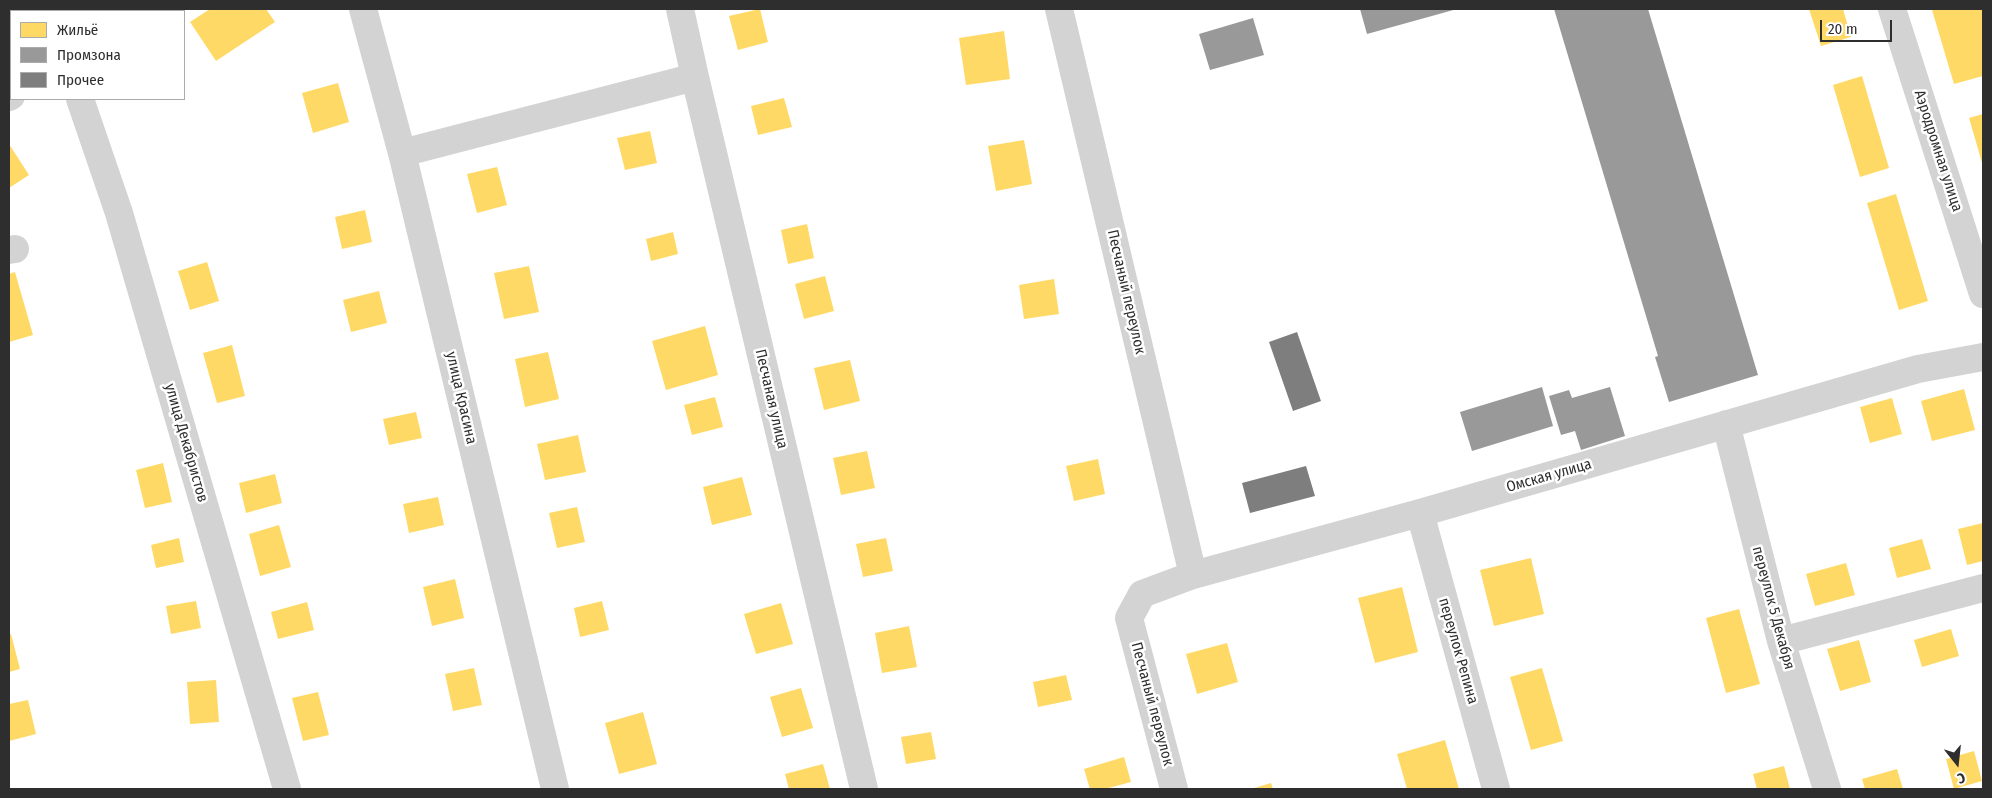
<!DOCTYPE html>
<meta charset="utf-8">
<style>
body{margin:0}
#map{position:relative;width:1992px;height:798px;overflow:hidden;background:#fff;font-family:"Fira Sans Condensed",sans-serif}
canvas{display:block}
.frame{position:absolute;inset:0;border:10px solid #2e2e2e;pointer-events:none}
.legend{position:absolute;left:10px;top:10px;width:175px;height:90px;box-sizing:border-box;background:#fff;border:1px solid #ababab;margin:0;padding:6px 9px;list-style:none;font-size:15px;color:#2e2e2e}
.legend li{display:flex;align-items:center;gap:10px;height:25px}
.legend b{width:25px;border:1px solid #ababab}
.north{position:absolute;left:1932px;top:738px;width:50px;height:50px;-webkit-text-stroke:4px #fff;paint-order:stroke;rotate:164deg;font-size:14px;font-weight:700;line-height:20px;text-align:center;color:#2e2e2e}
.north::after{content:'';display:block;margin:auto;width:18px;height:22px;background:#2e2e2e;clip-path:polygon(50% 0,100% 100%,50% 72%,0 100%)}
.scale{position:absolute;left:1820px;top:20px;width:72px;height:22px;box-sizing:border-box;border:2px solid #2e2e2e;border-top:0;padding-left:6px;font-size:15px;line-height:18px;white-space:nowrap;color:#2e2e2e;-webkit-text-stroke:4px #fff;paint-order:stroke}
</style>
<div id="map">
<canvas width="1992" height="798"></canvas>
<div class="frame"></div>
<ul class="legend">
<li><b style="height:14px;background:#ffd966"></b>Жильё</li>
<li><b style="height:14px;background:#999"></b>Промзона</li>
<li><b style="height:14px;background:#7e7e7e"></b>Прочее</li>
</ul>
<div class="north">С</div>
<div class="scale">20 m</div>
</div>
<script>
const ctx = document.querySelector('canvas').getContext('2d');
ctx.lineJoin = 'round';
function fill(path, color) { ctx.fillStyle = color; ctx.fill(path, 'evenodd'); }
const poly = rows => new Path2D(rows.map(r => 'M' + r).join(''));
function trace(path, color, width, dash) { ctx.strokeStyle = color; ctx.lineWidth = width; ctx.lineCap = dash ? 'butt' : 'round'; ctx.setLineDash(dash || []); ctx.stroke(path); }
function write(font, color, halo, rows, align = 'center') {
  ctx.font = font + ' "Fira Sans Condensed",sans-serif'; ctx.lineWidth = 5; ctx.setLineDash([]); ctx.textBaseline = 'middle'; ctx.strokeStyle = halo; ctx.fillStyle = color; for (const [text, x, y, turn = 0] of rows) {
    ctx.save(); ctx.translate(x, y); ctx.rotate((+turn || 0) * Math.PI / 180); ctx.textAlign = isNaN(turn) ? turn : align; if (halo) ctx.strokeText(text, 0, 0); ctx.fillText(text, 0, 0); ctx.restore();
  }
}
fill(poly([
 [210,9,266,9,275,22,216,61,190,22],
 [760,9,768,42,738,50,729,16],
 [1809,9,1843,9,1851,37,1821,46],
 [1938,9,1982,9,1983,15,1983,76,1954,84,1932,10],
 [1004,31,1010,79,966,85,959,38],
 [1862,76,1889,168,1860,177,1833,85],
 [338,83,349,122,313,133,302,93],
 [784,98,792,127,758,135,751,106],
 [1983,114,1983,166,1969,118],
 [650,131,657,163,625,170,617,138],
 [1024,140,1032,184,996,191,988,146],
 [9,144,29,175,9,188],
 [497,167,507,205,477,213,467,174],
 [1896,194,1928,301,1899,310,1867,203],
 [365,210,372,242,342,249,335,217],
 [807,224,814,258,788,264,781,230],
 [673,232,678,254,651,261,646,239],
 [207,262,219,301,190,310,178,271],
 [529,266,539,312,504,319,494,273],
 [15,272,33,335,9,342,9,274],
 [825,276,834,311,804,319,795,284],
 [1054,279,1059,314,1024,319,1019,285],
 [379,291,387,323,351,332,343,300],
 [705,326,718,375,666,390,652,341],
 [232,345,245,396,217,403,203,353],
 [548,352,559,399,525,407,515,359],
 [850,360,860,401,824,410,814,368],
 [1964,389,1975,430,1932,441,1921,401],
 [715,397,723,427,692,435,684,405],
 [1892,398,1902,434,1870,443,1860,407],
 [416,412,422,438,389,445,383,419],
 [578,435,586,472,545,480,537,444],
 [867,451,875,488,841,495,833,458],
 [1098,459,1105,494,1074,501,1066,466],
 [163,463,172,502,145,508,136,470],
 [275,474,282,503,246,513,239,483],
 [742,477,752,515,712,525,703,487],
 [438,497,444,525,409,533,403,504],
 [577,507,585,542,557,548,549,513],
 [1983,523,1983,561,1967,565,1958,529],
 [279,525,291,567,260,576,249,534],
 [179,538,184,562,156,568,151,545],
 [886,538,893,571,863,577,856,544],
 [1922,539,1931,569,1897,578,1889,548],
 [1531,558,1544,614,1494,626,1480,570],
 [1846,563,1855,595,1815,606,1806,574],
 [455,579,464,618,432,626,423,587],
 [1402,587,1418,652,1375,663,1358,598],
 [196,601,201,628,171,634,166,606],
 [602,601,609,630,580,637,574,608],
 [307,602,314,630,278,639,271,612],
 [781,603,793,644,756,654,744,614],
 [1739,609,1760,684,1726,693,1706,618],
 [909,626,917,667,882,673,875,633],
 [1951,629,1959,656,1922,667,1914,640],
 [11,634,20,669,9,672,9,635],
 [1859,640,1871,682,1840,691,1827,649],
 [1227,643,1238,682,1197,694,1186,654],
 [474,668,482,705,453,711,445,674],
 [1542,668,1563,741,1531,750,1510,677],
 [1066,675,1072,700,1038,707,1033,682],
 [216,680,219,722,190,724,187,682],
 [801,688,813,728,782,737,770,697],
 [318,692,329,735,303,741,292,698],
 [28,700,36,734,9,741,9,704],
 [643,712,657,764,619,774,605,723],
 [931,732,936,759,906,764,901,737],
 [1445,740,1459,789,1407,789,1397,754],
 [1974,751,1982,781,1954,789,1946,759],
 [1124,757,1131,782,1105,789,1090,789,1084,769],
 [823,764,830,789,789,789,785,774],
 [1784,766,1790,789,1757,789,1753,774],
 [1897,769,1903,789,1865,789,1862,779],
 [1271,783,1273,789,1251,789]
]), '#ffd966');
fill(poly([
 [1360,9,1457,9,1367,34],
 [1554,9,1648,9,1758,375,1669,402,1655,357,1658,356],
 [1253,18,1264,55,1210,70,1199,34],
 [1542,387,1553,426,1472,451,1460,412],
 [1610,387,1625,436,1581,450,1575,431,1561,435,1549,396,1569,390,1572,398]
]), '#999');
fill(poly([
 [1297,332,1321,401,1293,411,1269,342],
 [1306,466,1315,496,1250,513,1242,483]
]), '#7e7e7e');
trace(poly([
 [31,9,32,11],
 [363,9,402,153,555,789],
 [680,9,695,77,864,789],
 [1059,9,1193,575],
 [1892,9,1983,294],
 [164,11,169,9],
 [9,97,11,96],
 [80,99,119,213,287,789],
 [402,153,695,77],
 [9,250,15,249],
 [1726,424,1781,641,1827,789],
 [1420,513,1496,789],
 [1781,641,1983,588],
 [1174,789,1129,618,1142,594,1193,575,1420,513,1918,369,1983,357]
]), '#d3d3d3', 28);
write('15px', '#2e2e2e', '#fff', [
 ["Аэродромная улица",1938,151,72],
 ["Песчаный переулок",1126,292,77],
 ["улица Красина",461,398,77],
 ["Песчаная улица",771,399,77],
 ["улица Декабристов",186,443,74],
 ["Омская улица",1549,476,-16],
 ["переулок 5 Декабря",1773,608,75],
 ["переулок Репина",1458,651,74],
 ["Песчаный переулок",1152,704,75]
]);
</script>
